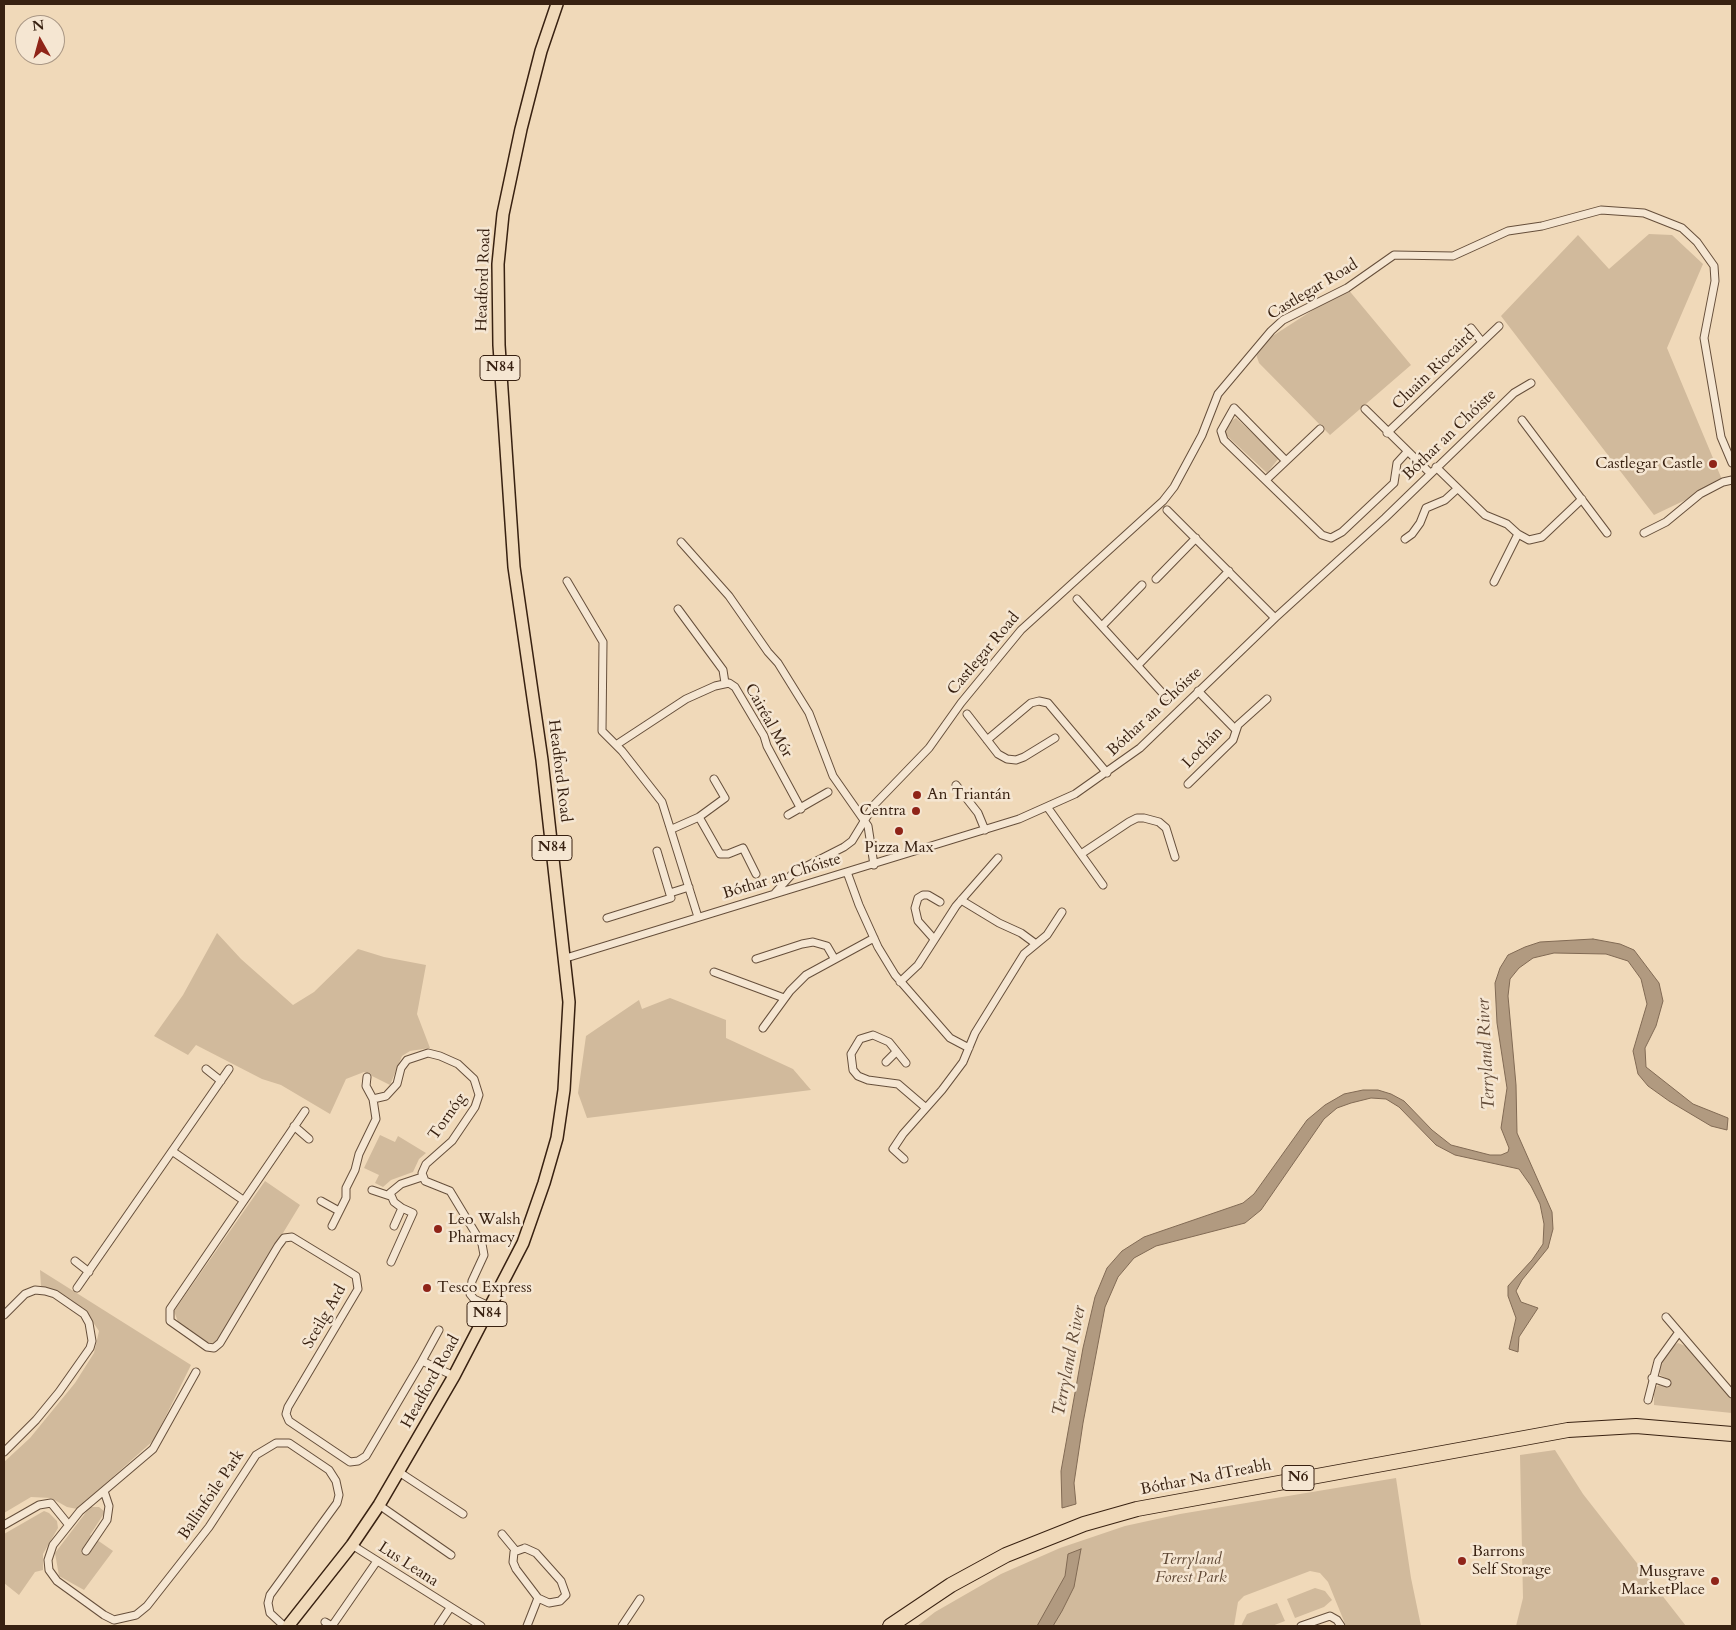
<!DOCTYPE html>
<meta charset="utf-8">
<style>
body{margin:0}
#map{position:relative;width:1736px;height:1630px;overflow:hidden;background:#f0d9b9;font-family:Cardo,serif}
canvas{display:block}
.frame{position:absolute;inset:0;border:5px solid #382111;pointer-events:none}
.north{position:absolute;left:15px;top:15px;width:50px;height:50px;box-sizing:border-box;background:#f5e6d2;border:1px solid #a99785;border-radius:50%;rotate:353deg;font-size:14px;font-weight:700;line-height:20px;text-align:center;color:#382111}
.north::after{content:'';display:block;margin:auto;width:18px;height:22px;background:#8f2418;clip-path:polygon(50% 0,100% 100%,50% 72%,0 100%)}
</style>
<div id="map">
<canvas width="1736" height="1630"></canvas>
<div class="frame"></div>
<div class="north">N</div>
</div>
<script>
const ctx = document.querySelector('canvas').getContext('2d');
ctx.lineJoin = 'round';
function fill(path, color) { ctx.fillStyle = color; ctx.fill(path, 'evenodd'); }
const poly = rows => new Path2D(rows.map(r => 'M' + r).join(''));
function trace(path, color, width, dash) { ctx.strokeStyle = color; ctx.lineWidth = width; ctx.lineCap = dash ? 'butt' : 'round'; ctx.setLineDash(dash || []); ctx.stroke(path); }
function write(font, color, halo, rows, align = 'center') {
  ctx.font = font + ' Cardo,serif'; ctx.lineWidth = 5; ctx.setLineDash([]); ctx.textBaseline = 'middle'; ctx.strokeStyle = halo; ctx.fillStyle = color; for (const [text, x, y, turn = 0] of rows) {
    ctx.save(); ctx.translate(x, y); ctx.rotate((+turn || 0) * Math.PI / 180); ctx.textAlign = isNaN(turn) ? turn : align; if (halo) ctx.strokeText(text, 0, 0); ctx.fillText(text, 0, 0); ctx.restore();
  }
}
fill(poly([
 [1649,234,1672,235,1703,264,1667,348,1723,482,1654,515,1501,316,1578,235,1609,269],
 [1347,288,1411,365,1330,435,1259,363,1254,348],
 [1236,418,1279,458,1267,473,1224,433,1228,423],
 [217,933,241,959,293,1005,314,992,358,949,384,957,426,965,417,1014,430,1048,410,1051,402,1056,390,1085,364,1072,346,1079,330,1114,281,1085,262,1079,196,1045,188,1055,154,1036,183,995],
 [670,998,726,1020,726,1038,793,1069,811,1090,587,1118,578,1093,586,1036,639,1000,642,1009],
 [380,1135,395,1142,398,1136,426,1153,419,1159,413,1172,391,1180,383,1187,375,1183,379,1175,364,1168],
 [265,1181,300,1205,218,1340,213,1343,207,1342,178,1322,174,1311],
 [40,1270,191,1365,154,1440,77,1509,67,1507,51,1498,31,1497,4,1513,4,1462,30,1438,75,1383,94,1353,99,1331,83,1308,41,1286],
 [1678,1343,1688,1347,1732,1399,1732,1413,1654,1405,1654,1388,1659,1385,1668,1387,1671,1381,1660,1375,1660,1366,1668,1349],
 [1555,1450,1583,1494,1686,1626,1516,1626,1523,1598,1520,1455],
 [1396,1478,1411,1578,1421,1626,1346,1626,1328,1582,1320,1573,1310,1571,1244,1596,1238,1602,1234,1626,917,1626,935,1612,1001,1574,1060,1548,1125,1526,1180,1514],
 [90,1507,99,1507,105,1512,90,1535,113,1551,84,1590,59,1576,55,1553],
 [44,1511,49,1513,57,1521,58,1528,43,1554,43,1570,35,1572,19,1595,4,1583,4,1534],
 [1315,1588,1325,1591,1332,1600,1324,1607,1295,1618,1287,1599],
 [1277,1603,1285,1621,1272,1626,1241,1626,1247,1614]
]), '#d1ba9c');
const water = poly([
 [1593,939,1620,944,1634,950,1659,983,1663,1001,1656,1026,1645,1048,1646,1067,1693,1104,1728,1118,1727,1130,1711,1126,1669,1101,1648,1086,1638,1074,1633,1051,1647,1004,1641,979,1628,961,1606,954,1554,953,1533,958,1519,968,1510,979,1508,996,1516,1085,1517,1133,1552,1212,1553,1229,1548,1248,1522,1280,1516,1291,1521,1302,1538,1308,1519,1337,1518,1352,1509,1349,1516,1318,1508,1296,1508,1286,1532,1260,1543,1244,1544,1224,1540,1204,1531,1186,1519,1169,1455,1155,1436,1145,1399,1107,1386,1099,1371,1098,1351,1103,1337,1108,1324,1119,1261,1210,1245,1223,1156,1246,1134,1258,1118,1277,1105,1307,1083,1423,1074,1483,1076,1504,1062,1508,1061,1471,1083,1348,1095,1297,1107,1268,1122,1251,1144,1237,1243,1203,1254,1194,1307,1120,1325,1105,1344,1094,1363,1090,1378,1090,1391,1094,1404,1101,1432,1130,1451,1145,1490,1155,1501,1155,1508,1152,1509,1148,1501,1128,1507,1088,1497,1023,1495,983,1500,968,1508,955,1525,947,1540,942,1593,939],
 [1081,1549,1074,1587,1062,1611,1053,1626,1037,1626,1065,1576,1068,1554,1081,1549]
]);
fill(water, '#b19a80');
trace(water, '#816a54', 1);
const street = poly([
 [1471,328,1482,342],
 [1365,409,1430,473],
 [1522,420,1607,533],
 [1387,433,1499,326],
 [1286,461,1234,408,1221,431,1224,440,1322,535,1331,538,1342,532,1394,483,1397,463,1407,452],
 [1436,467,1485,515,1507,524,1518,534,1529,540,1542,537,1582,499],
 [1266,480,1320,429],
 [1167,510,1275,618],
 [1644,533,1666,522,1700,494,1723,482,1732,480],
 [1405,539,1412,534,1420,523,1426,508,1445,500,1457,489],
 [681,542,729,596,768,652,778,663,809,713,833,776,868,826,874,865],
 [1156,579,1196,538],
 [567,581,603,642,602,731,622,751,662,802,698,917],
 [1494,582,1518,534],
 [1077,599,1166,697],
 [678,609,723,670,725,683],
 [1102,626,1142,585],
 [1138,665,1229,571],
 [1198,691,1236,730],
 [967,714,998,754,1007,759,1016,760,1024,757,1055,738],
 [987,740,1031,703,1039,701,1048,703,1107,773],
 [616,745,686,699,715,686,729,683,735,687,764,736,767,746,801,809],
 [1188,784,1233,740,1238,725,1267,699],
 [956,785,978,813,985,830],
 [1048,808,1103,885],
 [788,815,828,792],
 [699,817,720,854,728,854,743,848,756,874],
 [672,829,699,817,725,798,714,779],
 [1081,854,1129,822,1137,818,1144,818,1159,822,1166,828,1175,857],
 [847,872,859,905,878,947,895,975,950,1038,969,1048],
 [670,893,689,887],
 [775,893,793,873,844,847,852,841,874,805,929,748,961,703,1021,630,1163,501,1174,487,1202,435,1218,394,1271,331,1283,320,1347,288,1394,255,1453,256,1508,231,1542,226,1601,210,1644,213,1682,228,1697,242,1714,266,1715,281,1704,338,1721,437,1732,463],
 [961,900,999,923,1021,933,1036,944],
 [607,918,671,898,657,851],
 [934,939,918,921,915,908,918,898,923,895,928,895,940,902],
 [566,958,1019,819,1075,794,1140,748,1275,618,1385,518,1514,393,1531,383],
 [756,959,802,944,813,942,827,946,834,958],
 [714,972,784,998],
 [900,982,918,965,956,906,998,858],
 [763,1028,790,991,806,975,874,938],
 [886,1062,896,1052],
 [906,1063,889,1042,873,1035,860,1039,851,1054,853,1070,858,1076,868,1080,898,1084,926,1108],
 [206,1069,221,1081],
 [367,1077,366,1086,373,1099,386,1096,397,1084,401,1068,407,1060,428,1053,440,1056,458,1064,474,1079,479,1095,475,1107,452,1141,426,1164,422,1173,425,1181,450,1191,482,1244,484,1255,472,1281,470,1294,474,1299,491,1307],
 [305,1111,170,1309,170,1321,207,1347,214,1348,220,1343,278,1246,284,1238,292,1237,356,1276,358,1289,288,1407,286,1414,289,1421,350,1462,358,1461,366,1456,422,1361,454,1376],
 [294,1126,309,1139],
 [172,1151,243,1200],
 [904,1159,893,1149,903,1134,942,1090,963,1062,975,1033,1024,954,1047,935,1062,912],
 [372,1190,390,1196],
 [321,1201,339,1211],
 [332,1226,346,1198,346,1188,355,1170,359,1154,376,1119,373,1099],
 [394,1226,402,1208,394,1202,390,1193,401,1184,422,1177],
 [75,1261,89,1272],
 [391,1262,413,1213,402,1208],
 [77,1288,229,1069],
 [4,1315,25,1294,35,1290,45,1291,55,1294,84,1314,89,1323,92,1341,90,1348,59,1392,36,1420,4,1452],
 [1666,1317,1732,1394],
 [422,1361,439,1330],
 [196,1372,153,1449,80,1511,53,1545,48,1560,49,1570,57,1581,104,1615,114,1620,136,1615,147,1606,209,1527,256,1455,276,1443,289,1443,329,1470,336,1481,339,1495,337,1503,270,1595,268,1603,270,1613,284,1626],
 [1652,1378,1667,1383],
 [1648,1400,1658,1361,1679,1332],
 [399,1472,463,1514],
 [379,1505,451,1555],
 [4,1525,39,1505,51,1503,68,1524],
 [502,1534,516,1551],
 [352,1545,481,1626],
 [525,1548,536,1553,561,1581,566,1595,560,1601,549,1603,538,1598,516,1569,513,1562,514,1552,525,1548],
 [86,1551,107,1520,109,1506,104,1491],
 [325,1622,332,1626,377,1561],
 [438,1626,450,1608],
 [527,1626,538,1598],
 [622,1626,640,1599],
 [1301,1626,1330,1616,1337,1620,1341,1626]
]);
const primary = poly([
 [288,1626,352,1545,379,1505,454,1376,523,1243,544,1183,557,1138,564,1090,569,1002,542,760,514,567,499,345,498,264,503,214,521,129,541,51,557,4]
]);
const highway = poly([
 [890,1626,951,1585,1006,1555,1084,1524,1137,1509,1568,1430,1636,1426,1732,1434]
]);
trace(street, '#664f3b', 9);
trace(primary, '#382111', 14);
trace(highway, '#382111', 16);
trace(street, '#f5e6d2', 7);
trace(primary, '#f0d9b9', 11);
trace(highway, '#f0d9b9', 14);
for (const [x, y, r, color] of [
 [1713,464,5,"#8f2418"],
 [917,795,5,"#8f2418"],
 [916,811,5,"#8f2418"],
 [899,831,5,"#8f2418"],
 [438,1229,5,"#8f2418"],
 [427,1288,5,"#8f2418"],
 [1462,1561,5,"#8f2418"],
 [1715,1581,5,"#8f2418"]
]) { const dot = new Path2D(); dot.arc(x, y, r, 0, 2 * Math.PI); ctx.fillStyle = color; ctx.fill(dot); trace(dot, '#f5e6d2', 2); }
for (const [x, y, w] of [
 [500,368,40],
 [552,848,40],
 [487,1314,40],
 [1298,1478,32]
]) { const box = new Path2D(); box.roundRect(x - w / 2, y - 12.5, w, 25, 4); ctx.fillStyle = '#f5e6d2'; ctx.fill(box); trace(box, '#382111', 1); }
write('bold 15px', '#382111', null, [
 ["N84",500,368],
 ["N84",552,848],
 ["N84",487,1314],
 ["N6",1298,1478]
]);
write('16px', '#382111', '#f5e6d2', [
 ["Headford Road",484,280,-88],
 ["Castlegar Road",1313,290,-31],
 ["Cluain Riocaird",1434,370,-44],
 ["Bóthar an Chóiste",1450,435,-44],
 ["Castlegar Road",984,654,-50],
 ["Bóthar an Chóiste",1155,712,-43],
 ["Cairéal Mór",768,721,61],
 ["Lochán",1203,748,-46],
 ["Headford Road",559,771,83],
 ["Bóthar an Chóiste",782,877,-17],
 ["Tornóg",448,1117,-55],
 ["Sceilg Ard",325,1317,-60],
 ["Headford Road",431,1382,-61],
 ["Bóthar Na dTreabh",1206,1478,-11],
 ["Ballinfoile Park",212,1495,-56],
 ["Lus Leana",408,1565,33]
]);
write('16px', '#382111', '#f5e6d2', [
 ["Castlegar Castle",1703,464,"right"],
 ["An Triantán",927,795],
 ["Centra",906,811,"right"],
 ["Pizza Max",899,848,"center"],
 ["Leo Walsh",448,1220],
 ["Pharmacy",448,1238],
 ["Tesco Express",437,1288],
 ["Barrons",1472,1552],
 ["Self Storage",1472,1570],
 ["Musgrave",1705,1572,"right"],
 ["MarketPlace",1705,1590,"right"]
], 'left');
write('italic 16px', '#5e4734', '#f5e6d2', [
 ["Terryland",1191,1560],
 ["Forest Park",1191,1578]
]);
write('italic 18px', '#624b38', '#f5e6d2', [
 ["Terryland River",1487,1054,-93],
 ["Terryland River",1070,1361,-79]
]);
</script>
